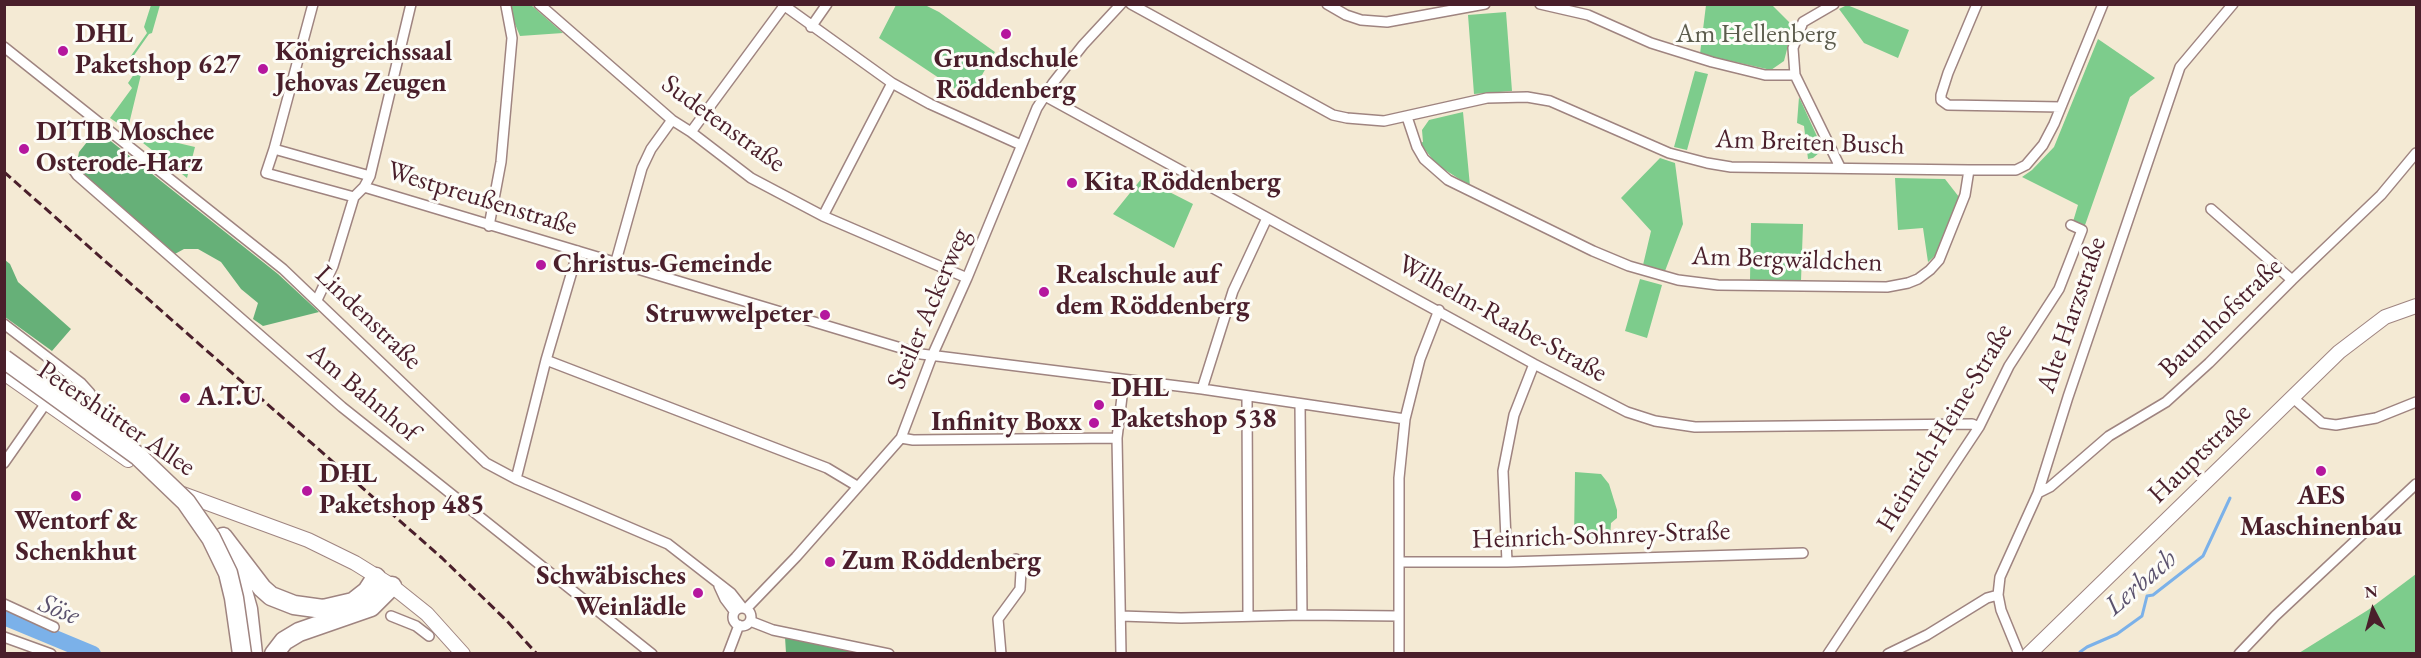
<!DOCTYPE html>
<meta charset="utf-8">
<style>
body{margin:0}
#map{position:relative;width:2421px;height:658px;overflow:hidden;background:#f4ead4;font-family:"EB Garamond",serif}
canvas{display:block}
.frame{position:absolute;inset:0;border:6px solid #4a1f2b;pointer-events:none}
.north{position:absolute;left:2343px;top:580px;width:60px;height:60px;-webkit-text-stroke:4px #fdfcf7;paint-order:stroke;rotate:354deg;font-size:16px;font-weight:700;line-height:24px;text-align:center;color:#4a1f2b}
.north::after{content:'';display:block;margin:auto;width:21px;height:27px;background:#4a1f2b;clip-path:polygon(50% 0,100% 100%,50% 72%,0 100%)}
</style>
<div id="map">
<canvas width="2421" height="658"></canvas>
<div class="frame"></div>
<div class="north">N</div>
</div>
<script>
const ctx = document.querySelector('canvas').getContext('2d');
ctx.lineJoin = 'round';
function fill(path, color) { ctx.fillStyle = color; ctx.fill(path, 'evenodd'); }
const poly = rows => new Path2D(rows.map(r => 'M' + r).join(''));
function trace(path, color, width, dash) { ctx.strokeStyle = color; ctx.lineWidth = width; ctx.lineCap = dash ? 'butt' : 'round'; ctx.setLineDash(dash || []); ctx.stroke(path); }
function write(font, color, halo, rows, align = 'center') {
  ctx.font = font + ' "EB Garamond",serif'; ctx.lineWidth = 6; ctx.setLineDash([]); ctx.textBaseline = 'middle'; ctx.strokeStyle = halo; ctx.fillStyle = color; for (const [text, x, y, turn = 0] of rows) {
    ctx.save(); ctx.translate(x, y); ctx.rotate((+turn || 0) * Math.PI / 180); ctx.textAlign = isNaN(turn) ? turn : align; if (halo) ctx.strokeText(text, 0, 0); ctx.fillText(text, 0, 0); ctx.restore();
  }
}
fill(poly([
 [151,5,160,5,152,33,149,34,130,61,128,60,147,33,144,27],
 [512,5,531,5,563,33,520,36,512,17],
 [896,5,925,5,939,12,995,52,969,98,879,38],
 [1706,5,1772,5,1793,26,1784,61,1771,70,1700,54],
 [1847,5,1909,30,1898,58,1864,43,1839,9],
 [1506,12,1512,91,1474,94,1468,15],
 [2098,39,2155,78,2130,97,2084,228,2072,225,2078,205,2022,177,2032,170,2054,147],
 [145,58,129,124,128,130,110,118,132,88,128,83],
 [1695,71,1708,74,1687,150,1674,147],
 [1799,97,1821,145,1819,153,1813,158,1808,159,1804,126,1797,123],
 [1463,112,1470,186,1436,164,1420,143,1423,142,1422,130,1429,120],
 [145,128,144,135,195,147,187,178,143,143,141,138,142,129],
 [1660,158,1675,163,1683,224,1665,271,1643,265,1651,231,1621,198],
 [1142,178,1193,204,1174,248,1113,214],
 [1895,178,1945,179,1959,197,1938,253,1928,262,1923,228,1898,230],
 [1751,223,1803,224,1801,281,1750,280],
 [1640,279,1662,285,1647,338,1625,331],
 [1575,472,1601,474,1609,484,1617,510,1617,518,1611,523,1610,537,1574,539],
 [2416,574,2416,653,2299,653,2368,610]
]), '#7dcc8c');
fill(poly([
 [88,123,278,274,319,312,263,326,253,319,258,303,241,289,221,262,198,249,184,249,173,255,81,173,77,163,79,152,87,142],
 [5,260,10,264,18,282,71,329,52,351,5,317],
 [785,637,873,653,786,653]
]), '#66b078');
trace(poly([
 [2080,652,2087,647,2117,634,2142,616,2147,596,2153,595,2203,556,2230,498]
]), '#7bb1e9', 3);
trace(poly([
 [4,617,93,654]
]), '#7bb1e9', 16);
const street = poly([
 [539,4,672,120,691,132,751,178,823,216,967,278],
 [782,4,892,83,930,104,1021,145],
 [1131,4,1333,115,1347,118,1384,121,1487,98,1527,97,1550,101,1669,153,1707,163,1731,167,1969,170,2016,170,2026,165,2043,145,2054,124,2103,4],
 [1327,4,1346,15,1361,20,1387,22,1485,4],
 [1540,4,1588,15,1651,43,1712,62,1765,75,1795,75],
 [1834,4,1803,22,1793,48,1795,75,1840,167],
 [1977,4,1948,73,1941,95,1941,100,1948,105,2061,107],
 [811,27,827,4],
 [4,47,283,269,486,463,516,479,668,544,731,593,742,607],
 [1045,96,1534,364,1627,412,1655,421,1695,427,1972,424,1979,427],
 [1407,117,1417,147,1424,159,1448,180,1593,251,1629,266,1678,280,1718,285,1887,287,1908,283,1918,279,1930,270,1939,260,1965,195,1969,170],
 [691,132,784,6],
 [274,149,313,4],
 [70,165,77,175,342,407,652,654],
 [364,187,921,354,1202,389,1405,419],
 [354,197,266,173,274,149,370,176],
 [2211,209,2292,280],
 [823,216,892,83],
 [489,226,501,162,512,38,506,6],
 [616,261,642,168,651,149,672,120],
 [317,300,333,266,354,197,364,187,370,176,411,4],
 [4,324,81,383,90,393,89,411,86,420],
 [546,360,827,468,857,486],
 [1202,389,1233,291,1267,218],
 [1247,397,1248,616],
 [2292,397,2322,423,2336,425,2376,418,2416,402],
 [1300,404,1302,615],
 [901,438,913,440,1117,438],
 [4,463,46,403],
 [516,479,546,360,578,251],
 [2038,493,2050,487,2109,436,2166,402,2209,363,2292,280,2381,195,2416,153],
 [1400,562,1507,562,1803,553],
 [1507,562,1503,471,1514,415,1534,364],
 [719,586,725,599,734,611],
 [4,604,54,627],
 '733 617a9 9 0 1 1 18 0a9 9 0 1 1-18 0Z',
 [746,609,796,557,901,438,932,356,967,278,1037,108,1053,83,1083,45,1121,4],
 [391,616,416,626,429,636],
 [1121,616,1181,618,1302,615,1399,616],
 [750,621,773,630,889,654],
 [4,637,51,654],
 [728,654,739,625],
 [1001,654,998,619,1020,589,1021,571,1016,559],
 [1121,654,1117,438,1124,380],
 [1399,654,1399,478,1405,419,1420,359,1439,310],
 [1828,654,1979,427,2009,366,2059,289,2082,230,2071,225],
 [1888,654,1927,635,1987,598,1998,595],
 [2019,654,2001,610,1998,595,2000,577,2038,493,2068,397,2180,67,2233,4],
 [2239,654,2275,616,2416,484]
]);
const secondary = poly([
 [4,373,128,460],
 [180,493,308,540,355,563,392,586,427,614,463,654],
 [2029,654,2339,352,2385,317,2416,306]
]);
const highway = poly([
 [223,537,262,588,271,596,294,605,323,609,353,602,367,591,376,577],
 [235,563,248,609,253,654],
 [274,654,284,641,299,632,371,607,392,586]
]);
trace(street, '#9f8480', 12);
trace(secondary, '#9f8480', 16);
trace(highway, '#9f8480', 21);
trace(street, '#fff', 9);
trace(secondary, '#fff', 14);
trace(highway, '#fff', 18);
trace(poly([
 [4,172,442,558,507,621,537,654]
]), '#4a1f2b', 3, [9, 4.5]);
const highwayBridge = poly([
 [4,359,138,456,186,502,211,538,228,573,234,598,242,654]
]);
trace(highwayBridge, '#9f8480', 21, []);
trace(highwayBridge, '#fff', 18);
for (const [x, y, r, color] of [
 [1006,34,6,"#b5179e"],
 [63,51,6,"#b5179e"],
 [263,69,6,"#b5179e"],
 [24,149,6,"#b5179e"],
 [1072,183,6,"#b5179e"],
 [541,265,6,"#b5179e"],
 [1044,292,6,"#b5179e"],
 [825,315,6,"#b5179e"],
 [185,398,6,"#b5179e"],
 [1099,405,6,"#b5179e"],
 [1094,423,6,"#b5179e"],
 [2321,471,6,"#b5179e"],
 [307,491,6,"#b5179e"],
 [76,496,6,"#b5179e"],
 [830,562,6,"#b5179e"],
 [698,593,6,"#b5179e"]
]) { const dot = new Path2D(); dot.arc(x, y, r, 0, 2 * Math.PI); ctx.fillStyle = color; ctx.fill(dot); trace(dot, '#fdfcf7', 2); }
write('bold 27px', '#4a1f2b', '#fdfcf7', [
 ["DHL",75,35],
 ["Paketshop 627",75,66],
 ["Königreichssaal",275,53],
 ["Jehovas Zeugen",275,84],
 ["Grundschule",1006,60,"center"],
 ["Röddenberg",1006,91,"center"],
 ["DITIB Moschee",36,133],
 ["Osterode-Harz",36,164],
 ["Kita Röddenberg",1084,183],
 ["Christus-Gemeinde",553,265],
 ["Realschule auf",1056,276],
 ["dem Röddenberg",1056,307],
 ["Struwwelpeter",813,315,"right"],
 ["DHL",1111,389],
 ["Paketshop 538",1111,420],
 ["A.T.U",197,398],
 ["Infinity Boxx",1082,423,"right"],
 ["DHL",319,475],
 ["Paketshop 485",319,506],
 ["AES",2321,497,"center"],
 ["Maschinenbau",2321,528,"center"],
 ["Wentorf &",76,522,"center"],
 ["Schenkhut",76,553,"center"],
 ["Zum Röddenberg",842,562],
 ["Schwäbisches",686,577,"right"],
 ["Weinlädle",686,608,"right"]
], 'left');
write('27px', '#5c5c4d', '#fdfcf7', [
 ["Am Hellenberg",1756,35]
]);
write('27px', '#4a1f2b', '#fdfcf7', [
 ["Sudetenstraße",723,124,36],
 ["Am Breiten Busch",1810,143,2],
 ["Westpreußenstraße",482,199,17],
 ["Am Bergwäldchen",1787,260,2],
 ["Steiler Ackerweg",929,309,-67],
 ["Alte Harzstraße",2072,315,-71],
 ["Lindenstraße",368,318,44],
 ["Baumhofstraße",2221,318,-44],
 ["Wilhelm-Raabe-Straße",1502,319,29],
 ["Am Bahnhof",363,393,40],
 ["Petershütter Allee",116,419,34],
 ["Heinrich-Heine-Straße",1945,428,-59],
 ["Hauptstraße",2200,454,-44],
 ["Heinrich-Sohnrey-Straße",1601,536,-2]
]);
write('italic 28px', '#5b526e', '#fdfcf7', [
 ["Lerbach",2141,583,-41],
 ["Söse",59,610,22]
]);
</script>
